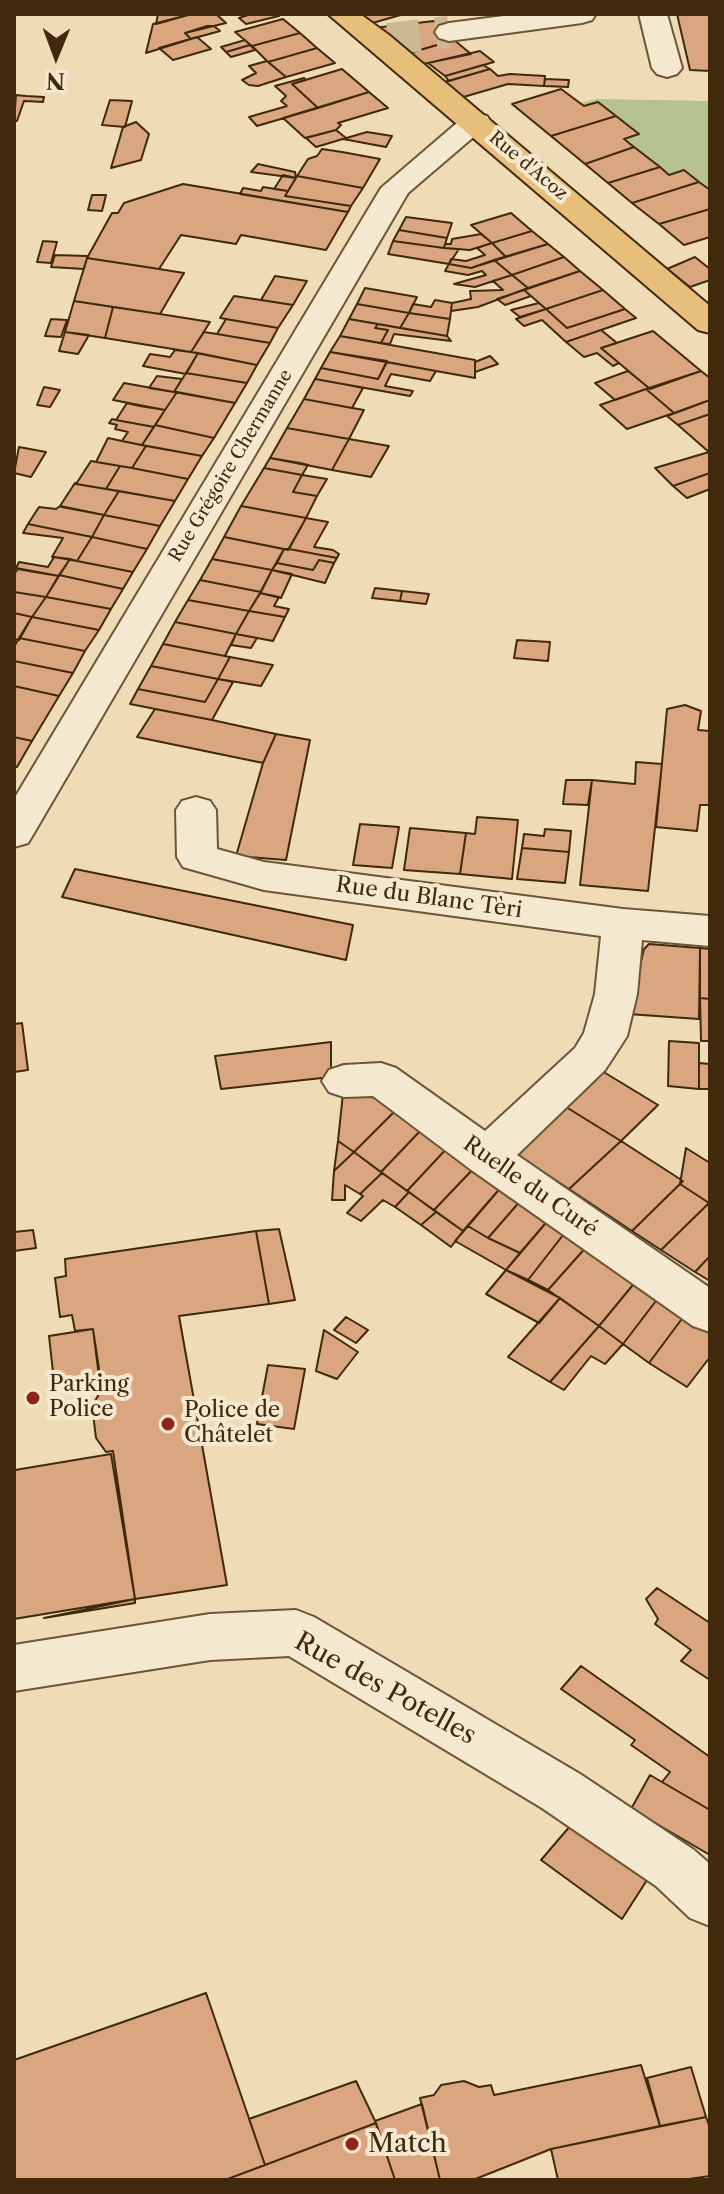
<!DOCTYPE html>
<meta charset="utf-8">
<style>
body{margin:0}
#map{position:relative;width:724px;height:2194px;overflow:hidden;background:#efdcb6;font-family:"Libre Caslon Text",serif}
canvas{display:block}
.frame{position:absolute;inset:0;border:16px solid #40290c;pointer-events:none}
.north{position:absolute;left:16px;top:16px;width:80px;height:80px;-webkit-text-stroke:6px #f5e8d0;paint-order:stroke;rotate:181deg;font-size:22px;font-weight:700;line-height:32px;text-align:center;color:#40290c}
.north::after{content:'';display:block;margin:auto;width:28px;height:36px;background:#40290c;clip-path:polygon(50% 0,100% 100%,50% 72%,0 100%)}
</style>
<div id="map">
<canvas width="724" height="2194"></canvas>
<div class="frame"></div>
<div class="north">N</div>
</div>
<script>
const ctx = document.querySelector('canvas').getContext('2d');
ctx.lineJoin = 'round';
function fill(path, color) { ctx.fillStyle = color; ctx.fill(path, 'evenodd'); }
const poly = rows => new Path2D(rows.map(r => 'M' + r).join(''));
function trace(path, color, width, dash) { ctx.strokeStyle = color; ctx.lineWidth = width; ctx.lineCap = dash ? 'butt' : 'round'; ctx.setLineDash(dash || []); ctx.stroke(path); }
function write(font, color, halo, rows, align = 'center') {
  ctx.font = font + ' "Libre Caslon Text",serif'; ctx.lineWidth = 8; ctx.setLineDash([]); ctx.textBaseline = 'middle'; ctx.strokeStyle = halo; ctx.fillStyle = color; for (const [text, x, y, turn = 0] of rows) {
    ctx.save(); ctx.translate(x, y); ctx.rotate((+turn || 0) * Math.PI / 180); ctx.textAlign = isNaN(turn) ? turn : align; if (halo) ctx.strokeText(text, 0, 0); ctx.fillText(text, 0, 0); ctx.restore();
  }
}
fill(poly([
 [597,99,710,101,710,230,554,110]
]), '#b6c190');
const building = poly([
 [158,14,192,14,156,24,158,14],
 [192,14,216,14,226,23,185,33,191,39,146,53,153,24,192,14],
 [251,14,277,14,279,16,246,24,239,18,251,14],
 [357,14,404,14,369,24,357,14],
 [677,14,710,14,710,71,690,70,677,14],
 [283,19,300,33,252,46,235,32,283,19],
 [434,21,458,39,406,54,373,28,434,21],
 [207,26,214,26,220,31,191,39,185,33,207,26],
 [300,33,317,48,268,62,252,46,300,33],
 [197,37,211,49,173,60,159,48,197,37],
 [245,40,250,45,226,52,221,47,245,40],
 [454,40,471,54,418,65,406,54,454,40],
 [250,45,255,50,231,57,226,52,250,45],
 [317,48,335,63,286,77,268,62,317,48],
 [480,51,494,62,445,76,428,63,480,51],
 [267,61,286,77,258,86,249,85,242,80,256,73,249,66,267,61],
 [483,65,490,69,449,81,445,76,483,65],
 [342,69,369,92,318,108,292,84,342,69],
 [490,69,498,76,510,74,545,76,544,86,508,84,460,98,441,83,490,69],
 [304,78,306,80,292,84,318,108,257,126,249,117,287,106,281,101,286,96,275,86,304,78],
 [545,79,569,80,568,87,544,86,545,79],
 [561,89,584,106,598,102,616,116,551,136,512,104,561,89],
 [369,92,388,108,338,123,341,125,336,130,305,138,283,118,369,92],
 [16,95,26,96,44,97,43,102,24,101,17,121,14,121,16,95],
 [110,100,132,101,125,127,102,125,110,100],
 [616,116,639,134,624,139,634,147,585,164,551,136,616,116],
 [136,122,149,134,141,160,111,168,123,127,136,122],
 [336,130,346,138,316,147,306,138,336,130],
 [367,132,392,136,386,147,343,139,367,132],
 [634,147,660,167,608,183,585,164,634,147],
 [322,149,342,152,380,159,363,188,297,176,308,159,317,156,322,149],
 [258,164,295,172,296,178,251,172,258,164],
 [660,167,669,175,684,170,699,182,632,203,608,183,660,167],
 [283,175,296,178,288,191,274,189,283,175],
 [297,176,363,188,351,206,285,196,297,176],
 [699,182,710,190,710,209,659,224,632,203,699,182],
 [183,184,207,188,348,212,326,250,241,235,236,244,181,235,159,269,87,258,112,213,118,213,124,203,183,184],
 [263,187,288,191,285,196,351,206,348,212,240,194,243,188,261,191,263,187],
 [92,195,106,195,102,211,88,210,92,195],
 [710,209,710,237,684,245,659,224,710,209],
 [511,213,532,231,492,243,471,225,511,213],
 [406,217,452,223,447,238,399,230,406,217],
 [399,230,447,238,444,248,393,241,399,230],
 [532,231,548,244,506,257,492,243,532,231],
 [481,234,492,243,470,250,444,248,445,244,451,244,452,239,481,234],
 [43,241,57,242,51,263,37,262,43,241],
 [393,241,444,248,459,249,449,264,388,254,393,241],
 [492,243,506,257,471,268,449,264,451,259,466,261,485,255,477,248,492,243],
 [548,244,564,257,512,275,494,260,548,244],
 [55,255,87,256,87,258,84,269,51,267,55,255],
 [564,257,580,271,528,288,512,275,564,257],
 [695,257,710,269,710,280,690,287,667,269,695,257],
 [87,258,159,269,184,273,160,314,74,301,87,258],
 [494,260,512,275,475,287,454,284,486,275,482,271,468,275,445,271,449,264,471,268,494,260],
 [580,271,603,290,546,309,524,290,580,271],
 [512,275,528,288,478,307,451,311,452,303,471,299,470,291,503,290,493,281,512,275],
 [275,276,307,281,293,305,261,300,275,276],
 [365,288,417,297,409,313,357,304,365,288],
 [524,290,531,296,505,305,497,299,524,290],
 [603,290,625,309,567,328,546,309,603,290],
 [234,296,261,300,293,305,278,328,220,318,234,296],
 [435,300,452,303,450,319,409,313,413,304,431,307,435,300],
 [74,301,113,307,105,338,65,332,74,301],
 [539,303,546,309,520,317,511,310,539,303],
 [357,304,409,313,400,328,349,319,357,304],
 [113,307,160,314,210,322,191,352,105,338,113,307],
 [546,309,567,328,625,309,636,318,566,342,542,320,524,326,516,319,546,309],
 [409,313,450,319,447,336,400,328,409,313],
 [51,319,67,320,61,337,45,336,51,319],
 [226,319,278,328,270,343,217,334,226,319],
 [349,319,378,324,375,328,388,330,381,343,340,336,349,319],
 [378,324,447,336,451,341,394,334,390,344,381,343,388,330,375,328,378,324],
 [601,330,617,343,601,348,619,363,613,366,597,353,584,357,566,342,601,330],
 [653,331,701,371,650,389,601,348,653,331],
 [65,332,89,335,78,354,59,351,65,332],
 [204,332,217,334,270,343,257,365,191,352,204,332],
 [340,336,475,360,475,378,330,352,340,336],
 [175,350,198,353,186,374,143,366,150,354,170,357,175,350],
 [330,352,387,361,378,379,321,368,330,352],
 [198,353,257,365,247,383,186,373,198,353],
 [490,356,498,364,475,372,475,362,490,356],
 [387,362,436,371,430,381,391,374,385,386,413,391,410,396,315,379,321,368,378,379,387,362],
 [628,371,649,388,615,400,595,383,628,371],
 [701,371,710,378,710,400,674,413,646,389,701,371],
 [186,373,247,383,235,403,174,392,186,373],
 [157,376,182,379,174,392,149,388,157,376],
 [315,379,343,384,363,388,352,408,304,399,315,379],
 [124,383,174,392,177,392,165,410,113,400,124,383],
 [44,387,60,390,50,407,37,405,44,387],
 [646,389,674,413,627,429,600,405,646,389],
 [177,392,235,403,214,438,155,425,177,392],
 [304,399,352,408,364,410,349,439,287,428,304,399],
 [710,400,710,414,678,425,667,416,710,400],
 [127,403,140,406,165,410,154,427,116,420,127,403],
 [710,414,710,453,678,425,710,414],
 [112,419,116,420,154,427,142,445,122,441,128,432,115,429,117,425,109,423,112,419],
 [155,425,214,438,202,456,142,445,155,425],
 [287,428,349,439,332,470,270,458,287,428],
 [108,438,122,441,146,446,132,468,96,462,108,438],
 [349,439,389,446,371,477,332,470,349,439],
 [146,446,202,456,188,479,132,468,146,446],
 [19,447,46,452,31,477,14,473,19,447],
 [709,452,710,473,673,486,655,468,709,452],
 [270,458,300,463,308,465,302,475,264,468,270,458],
 [91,461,120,466,106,489,76,484,91,461],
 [120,466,132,468,188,479,175,501,106,489,120,466],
 [264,468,302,475,293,492,317,496,306,518,241,506,264,468],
 [710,473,710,489,687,498,673,486,710,473],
 [302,475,327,479,317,496,293,492,302,475],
 [75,483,76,484,119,491,104,515,60,506,75,483],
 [119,491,175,501,160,526,104,515,119,491],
 [60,506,62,507,104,515,92,537,28,524,39,507,56,509,60,506],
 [241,506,306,518,288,550,224,537,241,506],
 [104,515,160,526,147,549,92,537,104,515],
 [306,518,328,522,314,547,333,550,339,554,337,558,289,549,306,518],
 [28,524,67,532,92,537,77,561,54,557,52,557,63,538,23,533,28,524],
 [92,537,147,549,133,572,77,561,92,537],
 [224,537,284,549,272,570,212,559,224,537],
 [284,549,289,549,337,558,334,563,319,560,313,570,277,563,284,549],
 [54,557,70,559,59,576,16,568,19,562,48,567,54,557],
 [70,559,77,561,133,572,123,589,59,575,70,559],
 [212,559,272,570,261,592,200,580,212,559],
 [319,560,334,563,325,583,272,570,277,563,313,570,319,560],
 [18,569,29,571,59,576,46,597,14,592,14,574,18,569],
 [272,570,292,574,281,598,260,593,272,570],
 [59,575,123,589,111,609,46,597,59,575],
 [200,580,261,592,249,611,188,600,200,580],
 [375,588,402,591,400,601,372,598,375,588],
 [402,591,429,594,426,604,400,601,402,591],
 [14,592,46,597,32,617,14,613,14,592],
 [260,593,279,597,274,606,289,609,285,617,249,611,260,593],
 [46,597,111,609,99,630,32,617,46,597],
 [188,600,249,611,236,634,175,622,188,600],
 [249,611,285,617,273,641,236,634,249,611],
 [14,613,32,617,19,640,14,639,14,613],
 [32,617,99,630,85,651,19,638,32,617],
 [175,622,236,634,225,656,163,644,175,622],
 [236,634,257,638,251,648,231,645,236,634],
 [19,638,85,651,73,673,14,661,14,647,19,638],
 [517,640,550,642,548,661,514,658,517,640],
 [163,644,225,656,230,657,218,679,151,666,163,644],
 [230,657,273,665,261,686,218,679,230,657],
 [14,661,73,673,59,696,14,686,14,661],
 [151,666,218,679,205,702,138,689,151,666],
 [218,679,233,682,212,720,130,704,138,689,205,702,218,679],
 [14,686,59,696,32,741,14,737,14,686],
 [685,705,701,711,698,730,710,731,710,805,700,805,697,831,656,827,667,709,685,705],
 [155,709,212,720,276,734,263,763,137,737,155,709],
 [276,734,310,740,286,860,236,856,263,763,276,734],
 [14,737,32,741,17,767,14,766,14,737],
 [636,762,662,764,648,891,580,885,592,780,635,784,636,762],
 [566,780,592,780,588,805,563,804,566,780],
 [477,817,518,820,512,879,460,874,466,833,475,834,477,817],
 [360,824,399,827,392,868,353,865,360,824],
 [410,828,466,833,460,874,404,870,410,828],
 [545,829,571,831,569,852,522,848,524,834,544,836,545,829],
 [522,848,569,852,565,883,517,879,522,848],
 [75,869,353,925,346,960,62,897,75,869],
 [649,944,700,948,699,1019,628,1014,644,949,649,944],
 [700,948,710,949,710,999,700,998,700,948],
 [700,998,710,999,710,1041,701,1041,700,998],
 [22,1023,28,1070,14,1072,14,1024,22,1023],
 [669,1041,699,1043,699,1089,668,1086,669,1041],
 [331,1042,331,1077,221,1089,215,1056,331,1042],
 [699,1063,710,1064,710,1089,699,1089,699,1063],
 [602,1071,658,1105,621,1141,566,1107,602,1071],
 [365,1087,397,1109,354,1152,338,1141,343,1093,365,1087],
 [566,1107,621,1141,569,1189,515,1154,566,1107],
 [397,1109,423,1128,381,1172,354,1152,397,1109],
 [423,1128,449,1146,407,1191,381,1172,423,1128],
 [338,1141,354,1152,334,1171,338,1141],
 [621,1141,683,1181,632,1231,569,1189,621,1141],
 [449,1146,476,1166,434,1210,407,1191,449,1146],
 [686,1148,710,1163,709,1203,680,1184,686,1148],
 [354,1152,382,1173,360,1194,345,1185,345,1200,332,1200,334,1171,354,1152],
 [476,1166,503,1185,463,1231,434,1210,476,1166],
 [382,1173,409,1192,395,1207,383,1200,361,1221,347,1213,363,1196,360,1194,382,1173],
 [680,1184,709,1203,661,1250,632,1231,680,1184],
 [503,1185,522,1199,488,1238,468,1226,503,1185],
 [409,1192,436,1212,421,1225,395,1207,409,1192],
 [522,1199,550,1218,520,1253,488,1238,522,1199],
 [709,1203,710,1256,695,1272,661,1250,709,1203],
 [436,1212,463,1231,451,1247,421,1225,436,1212],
 [550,1218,567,1230,528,1280,506,1270,550,1218],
 [468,1226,488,1238,520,1253,506,1270,455,1241,468,1226],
 [279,1229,295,1300,269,1304,256,1231,279,1229],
 [33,1230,36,1248,14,1251,14,1232,33,1230],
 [567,1230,588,1245,548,1290,528,1280,567,1230],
 [256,1231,269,1304,179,1316,227,1585,135,1599,113,1451,106,1452,96,1438,92,1406,102,1389,93,1329,75,1331,72,1315,60,1317,55,1278,66,1276,65,1259,256,1231],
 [588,1245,637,1280,599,1326,548,1290,588,1245],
 [710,1256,710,1281,695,1272,710,1256],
 [506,1270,560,1298,539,1323,486,1294,506,1270],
 [637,1280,659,1297,623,1344,599,1326,637,1280],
 [659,1297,684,1316,649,1363,623,1344,659,1297],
 [560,1298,599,1326,550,1382,508,1357,560,1298],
 [684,1316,710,1331,710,1357,687,1387,649,1363,684,1316],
 [346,1317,368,1330,356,1343,334,1330,346,1317],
 [599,1326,623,1344,605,1364,591,1356,564,1390,550,1382,599,1326],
 [93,1329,101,1392,54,1381,49,1336,93,1329],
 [324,1330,358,1352,337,1379,316,1371,324,1330],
 [268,1365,305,1369,294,1429,257,1424,268,1365],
 [111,1454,135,1599,14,1619,15,1470,111,1454],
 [657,1588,710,1623,710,1680,681,1661,691,1650,655,1624,658,1619,646,1599,657,1588],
 [135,1599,135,1603,44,1618,135,1599],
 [581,1666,710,1757,710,1810,662,1782,670,1772,631,1745,635,1740,561,1689,581,1666],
 [650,1775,710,1810,710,1855,631,1809,650,1775],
 [571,1825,647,1880,622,1919,541,1860,571,1825],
 [206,1993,265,2165,225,2180,14,2180,14,2060,206,1993],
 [641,2065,660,2126,551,2149,473,2180,440,2180,420,2098,434,2095,441,2085,464,2081,479,2087,491,2085,494,2095,641,2065],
 [691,2067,706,2117,660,2126,647,2078,691,2067],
 [356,2081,376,2123,265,2165,249,2119,356,2081],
 [422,2104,440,2180,395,2180,375,2121,422,2104],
 [706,2117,710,2128,710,2176,682,2180,558,2180,551,2149,706,2117],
 [376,2123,395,2180,225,2180,265,2165,376,2123]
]);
fill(building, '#daa67f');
trace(building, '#40290c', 2);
trace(poly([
 [388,39,449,32]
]), '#ccb894', 32, [32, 16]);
const minor = poly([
 [519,14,596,14,592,20,582,23,449,41,439,38,435,32,439,26,449,23,519,14],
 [639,14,667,14,682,68,677,74,667,77,657,74,652,68,639,14],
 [476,113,487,116,491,122,408,193,34,833,28,843,14,847,14,799,381,188,465,116,476,113],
 [196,797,210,801,216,810,217,849,264,862,623,909,710,916,710,946,642,940,637,994,627,1036,620,1047,605,1070,517,1155,710,1288,710,1332,693,1326,470,1169,373,1096,344,1097,329,1092,322,1081,329,1070,344,1065,381,1063,396,1068,485,1131,575,1048,584,1033,595,994,601,936,264,890,183,867,177,857,176,810,182,801,196,797],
 [296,1610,314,1617,580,1774,694,1850,710,1864,710,1926,690,1918,656,1886,542,1808,289,1656,210,1660,14,1691,14,1645,210,1614,296,1610]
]);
const major = poly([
 [328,14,360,14,389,35,710,306,710,333,698,330,328,14]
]);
trace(minor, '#6c5636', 4);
trace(major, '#40290c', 4);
fill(minor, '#f5e8d0');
fill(major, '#e8be7b');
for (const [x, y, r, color] of [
 [33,1398,8,"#8f2418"],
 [168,1424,8,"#8f2418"],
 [352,2144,8,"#8f2418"]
]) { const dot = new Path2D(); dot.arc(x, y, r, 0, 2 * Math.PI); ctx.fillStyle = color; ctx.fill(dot); trace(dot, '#f5e8d0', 3); }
write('18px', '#40290c', '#f5e8d0', [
 ["Rue d'Acoz",528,166,40],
 ["Rue Grégoire Chermanne",231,466,-59]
]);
write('22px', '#40290c', '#f5e8d0', [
 ["Rue du Blanc Tèri",429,898,8],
 ["Ruelle du Curé",530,1187,35]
]);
write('22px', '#40290c', '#f5e8d0', [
 ["Parking",49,1385],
 ["Police",49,1410],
 ["Police de",184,1411],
 ["Châtelet",184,1436]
], 'left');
write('26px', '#40290c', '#f5e8d0', [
 ["Rue des Potelles",385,1689,29]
]);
write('26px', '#40290c', '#f5e8d0', [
 ["Match",368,2144]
], 'left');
</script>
